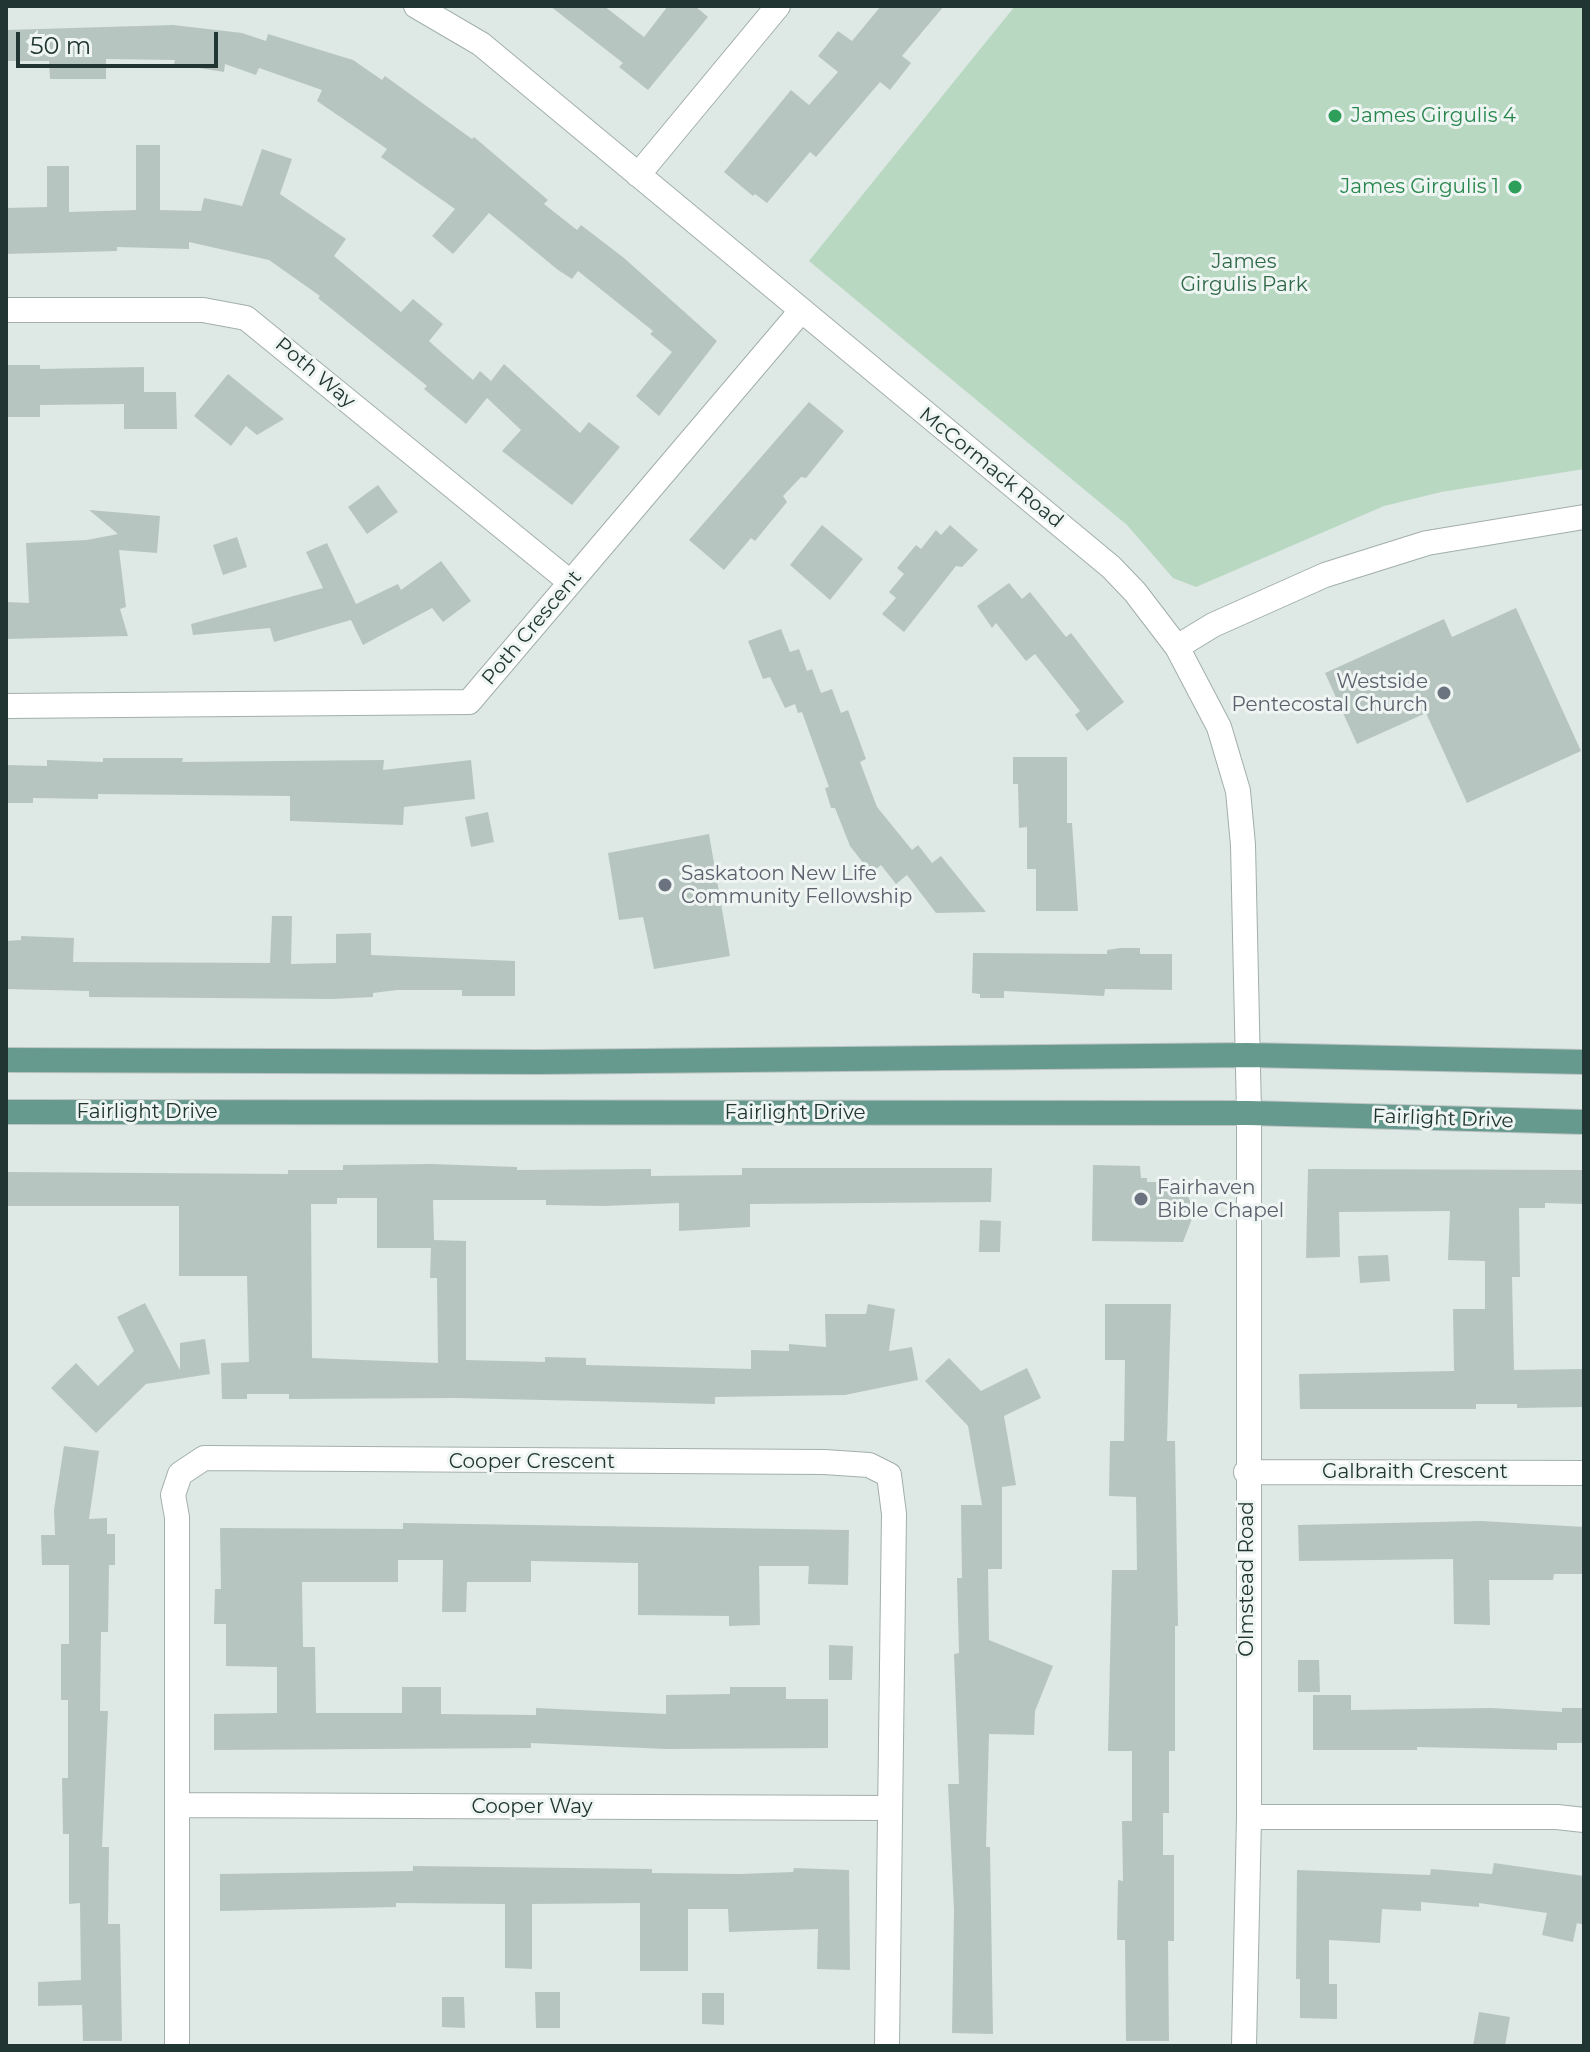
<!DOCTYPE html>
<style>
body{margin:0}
#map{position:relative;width:1590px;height:2052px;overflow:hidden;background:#dee8e4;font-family:Montserrat,sans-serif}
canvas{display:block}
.frame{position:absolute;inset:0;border:8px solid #213632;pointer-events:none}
.scale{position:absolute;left:16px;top:32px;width:202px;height:36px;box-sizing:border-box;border:4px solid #213632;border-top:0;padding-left:10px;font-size:24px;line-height:28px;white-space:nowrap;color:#213632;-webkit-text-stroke:6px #eef5f2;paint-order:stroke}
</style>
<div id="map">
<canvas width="1590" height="2052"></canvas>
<div class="frame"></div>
<div class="scale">50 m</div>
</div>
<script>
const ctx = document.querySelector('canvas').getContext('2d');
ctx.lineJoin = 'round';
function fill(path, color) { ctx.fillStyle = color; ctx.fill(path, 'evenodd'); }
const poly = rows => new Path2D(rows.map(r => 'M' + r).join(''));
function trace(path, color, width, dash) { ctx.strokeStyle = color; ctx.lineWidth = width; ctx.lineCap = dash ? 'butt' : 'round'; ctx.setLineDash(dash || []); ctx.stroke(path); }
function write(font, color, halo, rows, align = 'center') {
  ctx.font = font + ' Montserrat,sans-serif'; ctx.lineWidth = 6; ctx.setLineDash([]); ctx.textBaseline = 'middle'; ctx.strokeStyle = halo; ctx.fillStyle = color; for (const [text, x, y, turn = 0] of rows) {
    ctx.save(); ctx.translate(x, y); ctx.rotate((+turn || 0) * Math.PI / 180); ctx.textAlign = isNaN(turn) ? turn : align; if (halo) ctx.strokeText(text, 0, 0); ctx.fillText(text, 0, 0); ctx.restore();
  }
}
fill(poly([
 [1015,6,1584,6,1584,469,1441,492,1384,506,1196,587,1173,578,1127,525,809,261]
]), '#b9d8c2');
fill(poly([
 [550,6,604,6,644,37,668,6,695,6,708,17,648,90,619,67,623,63],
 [881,6,944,6,902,56,911,63,890,90,880,82,816,157,810,152,767,203,755,194,753,196,724,172,791,90,809,105,838,72,818,56,838,31,852,41],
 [173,25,242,33,266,41,268,34,353,60,382,80,385,76,472,139,474,137,548,200,544,204,577,230,581,225,624,258,717,341,659,416,636,396,672,352,650,334,653,331,578,271,572,279,558,270,489,213,453,254,432,236,455,209,381,157,387,149,317,101,322,90,259,68,256,75,225,64,224,72,174,64,175,60,106,59,106,79,50,79,49,61,6,61,6,30],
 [136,145,160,145,160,210,201,211,204,198,242,206,262,149,292,159,280,194,346,239,334,256,401,312,413,299,443,324,429,341,440,351,473,380,480,371,491,381,504,364,580,433,589,422,620,447,572,505,502,451,521,430,487,398,466,424,424,389,427,386,318,298,320,296,269,260,189,242,189,249,117,247,117,251,6,254,6,208,47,207,47,166,69,166,69,212,136,210],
 [7,365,40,365,40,369,144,367,144,392,176,392,177,429,124,429,124,404,40,405,40,417,6,417],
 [228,374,265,404,284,419,257,435,246,426,231,446,194,416],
 [809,402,844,431,806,478,801,477,783,496,787,502,755,541,751,538,724,570,689,540],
 [378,485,398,512,367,534,348,507],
 [89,510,160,516,157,553,119,550,126,607,120,609,128,636,6,639,6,602,29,603,26,543,87,540,118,534],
 [822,525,863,559,830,600,790,565],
 [950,525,978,550,962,567,956,566,904,632,882,614,896,598,889,592,904,574,897,568,916,545,921,549,936,530,941,535],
 [237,537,247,567,223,575,213,545],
 [327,543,356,604,398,584,401,590,441,561,471,601,443,622,432,608,363,645,351,620,274,642,270,628,193,635,191,624,323,588,306,552],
 [1009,583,1022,599,1030,592,1066,637,1071,633,1124,702,1087,731,1075,715,1080,711,1035,654,1026,661,996,623,992,628,977,606],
 [1516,608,1581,751,1467,803,1426,713,1357,744,1325,673,1444,619,1452,637],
 [781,629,790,652,799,649,807,671,812,669,821,693,832,689,841,713,848,710,866,759,860,762,877,807,912,850,918,845,932,863,941,856,986,912,936,913,907,875,896,884,881,865,871,873,850,846,835,808,831,808,825,788,829,787,802,712,798,713,795,704,785,708,770,677,763,679,748,641],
 [1013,757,1067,757,1067,823,1072,823,1078,911,1036,911,1036,869,1027,869,1027,827,1019,828,1018,784,1013,784],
 [103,758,183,758,182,762,384,760,383,770,471,760,475,799,404,807,403,825,290,821,290,796,98,794,98,799,33,798,33,803,6,803,6,765,47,766,47,760,103,762],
 [488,812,494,842,471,847,465,817],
 [709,834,730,956,654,969,643,917,619,920,608,853],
 [272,916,292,916,291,964,336,963,336,934,371,933,371,955,515,961,515,996,462,996,462,990,397,990,373,993,373,997,332,999,89,997,89,991,6,989,6,941,21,940,21,936,74,938,73,962,270,963],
 [1120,948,1140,948,1140,954,1172,954,1172,990,1105,989,1104,996,1004,991,1004,998,980,998,980,994,972,993,973,953,1107,954,1107,950],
 [431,1164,517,1167,517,1170,651,1169,651,1176,742,1175,742,1168,992,1168,991,1202,750,1204,750,1227,679,1231,679,1203,603,1206,546,1205,546,1200,433,1200,434,1240,466,1241,466,1360,545,1362,545,1357,586,1358,586,1365,751,1369,751,1350,789,1351,789,1344,826,1347,825,1314,866,1314,868,1304,895,1309,889,1351,912,1347,918,1380,845,1395,715,1397,715,1404,457,1398,289,1399,289,1394,247,1394,247,1399,222,1399,221,1363,249,1362,247,1276,179,1276,179,1206,6,1206,6,1172,288,1174,288,1170,343,1170,343,1165],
 [337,1198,377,1198,377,1248,431,1248,430,1278,437,1278,438,1363,312,1358,311,1204,337,1204],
 [1093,1165,1140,1166,1141,1178,1147,1178,1147,1182,1181,1182,1195,1211,1183,1242,1092,1241],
 [1308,1169,1584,1170,1584,1204,1545,1203,1545,1208,1519,1208,1520,1277,1512,1277,1514,1370,1584,1369,1584,1407,1517,1408,1517,1404,1476,1404,1476,1409,1300,1409,1299,1374,1454,1371,1453,1309,1485,1309,1485,1261,1448,1260,1450,1211,1339,1212,1340,1257,1306,1258],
 [980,1220,1001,1221,1000,1252,979,1252],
 [1388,1255,1390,1281,1360,1283,1358,1256],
 [145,1303,180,1370,180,1343,205,1339,210,1374,146,1384,96,1433,51,1388,76,1363,98,1386,134,1351,117,1317],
 [1105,1304,1171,1304,1167,1441,1175,1441,1178,1626,1175,1626,1175,1751,1169,1751,1169,1813,1163,1813,1163,1855,1174,1855,1174,1941,1168,1941,1169,2041,1126,2041,1125,1940,1117,1940,1118,1880,1123,1881,1122,1821,1132,1821,1132,1751,1108,1751,1112,1570,1137,1570,1136,1497,1109,1496,1110,1441,1124,1441,1125,1360,1105,1360],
 [949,1358,981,1391,1027,1368,1041,1398,1004,1416,1016,1485,1002,1487,1002,1569,988,1569,989,1640,1053,1666,1035,1711,1034,1735,989,1734,986,1847,990,1847,993,2034,952,2033,954,1910,948,1784,959,1784,954,1654,959,1653,957,1578,962,1578,961,1505,982,1505,968,1426,925,1381],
 [64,1446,99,1451,89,1519,107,1518,107,1534,115,1534,115,1565,109,1565,108,1632,101,1632,100,1711,108,1711,102,1847,109,1847,108,1924,120,1924,122,2041,83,2041,82,2005,38,2006,38,1982,81,1980,80,1903,69,1904,69,1834,63,1834,62,1778,68,1778,68,1700,61,1700,61,1644,69,1644,69,1565,42,1565,41,1535,55,1535,54,1510],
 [1481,1521,1584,1527,1584,1574,1554,1574,1553,1580,1489,1580,1490,1625,1454,1624,1453,1559,1299,1561,1298,1525],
 [403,1523,849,1530,848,1585,808,1584,809,1566,759,1566,760,1625,729,1626,729,1616,638,1615,638,1563,531,1561,531,1582,467,1582,466,1612,442,1612,443,1560,398,1560,398,1582,302,1582,303,1647,315,1647,316,1713,402,1713,402,1687,441,1687,441,1714,536,1715,536,1708,666,1714,666,1695,730,1694,730,1687,786,1687,786,1699,828,1699,828,1748,666,1749,531,1743,531,1748,214,1750,214,1714,277,1713,277,1667,226,1666,226,1624,214,1624,215,1589,221,1589,220,1528,403,1529],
 [829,1645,853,1646,852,1680,829,1680],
 [1298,1660,1319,1660,1320,1692,1298,1692],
 [1313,1695,1351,1695,1351,1710,1491,1708,1562,1712,1562,1708,1584,1708,1584,1743,1557,1743,1557,1750,1417,1747,1417,1750,1313,1750],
 [1494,1863,1584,1876,1584,1925,1577,1923,1573,1942,1542,1935,1547,1913,1479,1903,1479,1907,1421,1902,1421,1911,1382,1909,1380,1943,1329,1940,1329,1984,1337,1984,1337,2019,1300,2018,1300,1979,1296,1979,1297,1870,1430,1875,1431,1869,1492,1874],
 [413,1866,652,1869,652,1873,740,1874,793,1872,794,1868,849,1870,850,1970,817,1969,818,1929,729,1932,728,1909,688,1909,688,1971,640,1971,640,1903,532,1904,532,1969,505,1968,505,1904,396,1903,396,1907,220,1911,220,1874,413,1871],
 [535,1992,560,1992,560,2028,536,2028],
 [702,1993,724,1993,724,2025,702,2024],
 [442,1997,464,1997,465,2028,442,2027],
 [1479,2012,1510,2017,1505,2046,1473,2046]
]), '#b7c5c0');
const minor = poly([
 [416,6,481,44,1111,567,1135,592,1177,647,1219,727,1238,791,1243,845,1249,1113,1249,1817,1244,2046],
 [638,175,778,6],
 [6,310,203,310,246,318,570,582],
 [1177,647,1213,625,1325,575,1427,543,1584,517],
 [6,706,469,702,801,311],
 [1246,1472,1584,1473],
 [177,1805,887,1808],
 [1249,1817,1557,1817,1584,1820],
 [177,2046,177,1517,173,1495,180,1474,204,1458,824,1462,869,1465,889,1475,894,1514,887,2046]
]);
const major = poly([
 [6,1060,539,1062,1247,1055,1584,1062],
 [6,1112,1249,1113,1584,1122]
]);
trace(minor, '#a2afab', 26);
trace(major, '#bcc3c2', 26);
trace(minor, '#fff', 24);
trace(major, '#679a8f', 24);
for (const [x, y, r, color] of [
 [1335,116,8,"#2e9e5b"],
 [1515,187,8,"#2e9e5b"],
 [1444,693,8,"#6b7280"],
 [665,885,8,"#6b7280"],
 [1141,1199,8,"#6b7280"]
]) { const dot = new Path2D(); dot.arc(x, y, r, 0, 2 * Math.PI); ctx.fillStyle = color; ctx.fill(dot); trace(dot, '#eef5f2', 3); }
write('20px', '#27864d', '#eef5f2', [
 ["James Girgulis 4",1351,116],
 ["James Girgulis 1",1499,187,"right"]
], 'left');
write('20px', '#2f6948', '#eef5f2', [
 ["James",1244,262],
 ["Girgulis Park",1244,285]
]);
write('20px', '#213632', '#eef5f2', [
 ["Poth Way",315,373,40],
 ["McCormack Road",991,468,39],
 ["Poth Crescent",532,628,-50],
 ["Fairlight Drive",147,1112],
 ["Fairlight Drive",795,1113],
 ["Fairlight Drive",1443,1119,2],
 ["Cooper Crescent",532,1462],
 ["Galbraith Crescent",1415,1472],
 ["Olmstead Road",1247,1579,-90],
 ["Cooper Way",532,1807]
]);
write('20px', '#5b616d', '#eef5f2', [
 ["Westside",1428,682,"right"],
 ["Pentecostal Church",1428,705,"right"],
 ["Saskatoon New Life",681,874],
 ["Community Fellowship",681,897],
 ["Fairhaven",1157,1188],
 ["Bible Chapel",1157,1211]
], 'left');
</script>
